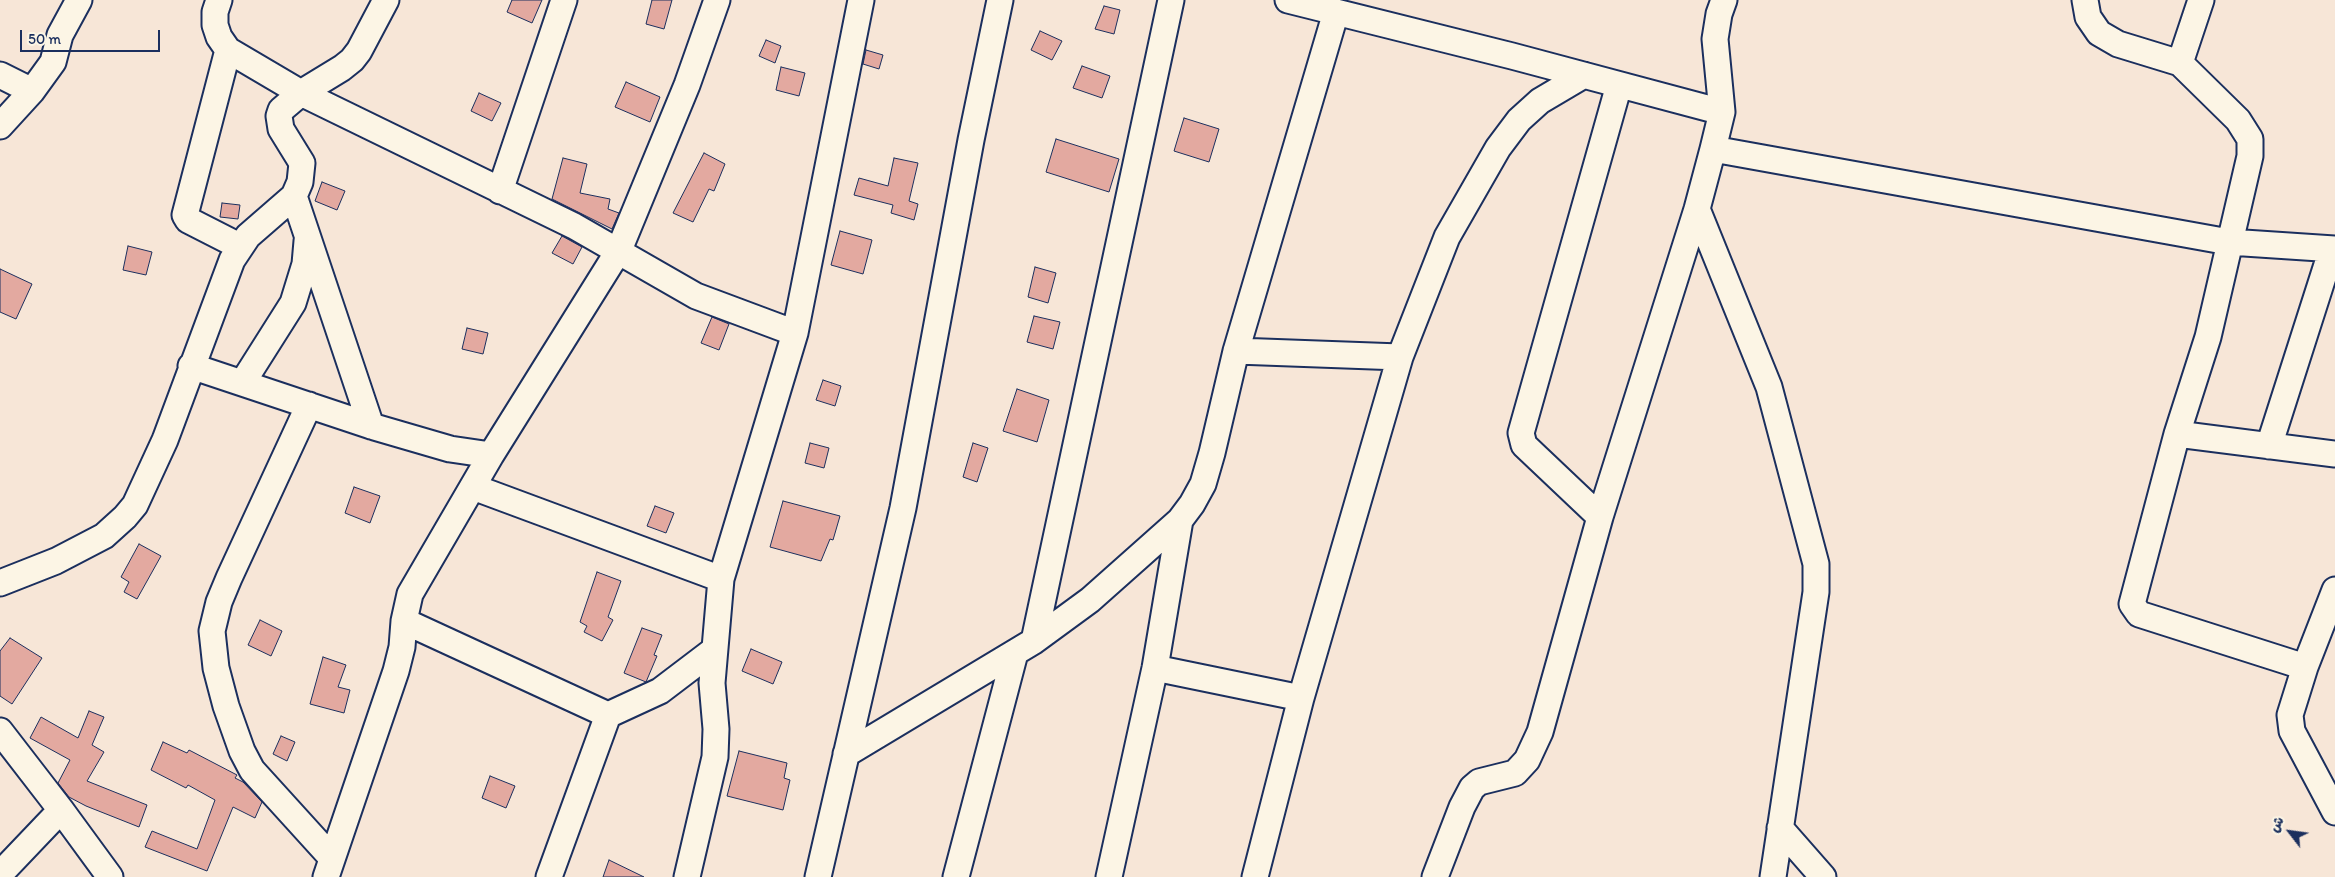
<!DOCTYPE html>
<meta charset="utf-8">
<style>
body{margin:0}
#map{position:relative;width:2335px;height:877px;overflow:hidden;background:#f7e6d7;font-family:Itim,"Playpen Sans Arabic",sans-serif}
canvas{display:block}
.north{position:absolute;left:2265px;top:807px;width:50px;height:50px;-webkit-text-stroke:4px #fcf5e5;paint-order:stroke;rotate:300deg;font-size:14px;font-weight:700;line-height:20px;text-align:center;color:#1b2f5e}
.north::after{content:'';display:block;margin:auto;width:18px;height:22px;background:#1b2f5e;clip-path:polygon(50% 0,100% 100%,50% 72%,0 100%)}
.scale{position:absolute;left:20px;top:30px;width:140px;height:22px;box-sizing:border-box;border:2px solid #1b2f5e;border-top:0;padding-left:6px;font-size:15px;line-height:18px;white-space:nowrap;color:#1b2f5e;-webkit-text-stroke:4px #fcf5e5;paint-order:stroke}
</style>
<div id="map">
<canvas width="2335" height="877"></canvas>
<div class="north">ش</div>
<div class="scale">50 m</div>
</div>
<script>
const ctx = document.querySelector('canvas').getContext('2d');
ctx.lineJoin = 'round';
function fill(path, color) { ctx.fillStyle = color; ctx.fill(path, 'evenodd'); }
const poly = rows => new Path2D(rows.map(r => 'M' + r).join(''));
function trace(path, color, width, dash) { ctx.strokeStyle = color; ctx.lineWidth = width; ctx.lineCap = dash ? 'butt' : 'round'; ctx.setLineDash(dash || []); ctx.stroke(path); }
const building = poly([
 [512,0,542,0,532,23,507,12,512,0],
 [652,0,672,0,664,29,646,24,652,0],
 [1104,6,1120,10,1114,34,1095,29,1104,6],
 [1040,31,1062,41,1052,60,1031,50,1040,31],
 [766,40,781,46,775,63,759,56,766,40],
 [866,50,883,55,879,69,863,64,866,50],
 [1082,66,1110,76,1102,98,1073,88,1082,66],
 [781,67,805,73,799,96,776,90,781,67],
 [626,82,660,97,650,122,615,107,626,82],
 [479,93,501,103,492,121,471,111,479,93],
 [1184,118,1219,129,1209,162,1174,151,1184,118],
 [1056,139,1119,159,1109,192,1046,172,1056,139],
 [704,153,725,164,714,191,709,189,693,222,673,213,704,153],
 [563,158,587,164,580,193,610,199,608,209,619,213,612,229,552,199,563,158],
 [894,158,918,163,909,201,918,204,914,220,891,213,893,205,854,195,859,178,888,186,894,158],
 [322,182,345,191,337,210,315,201,322,182],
 [222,203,240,205,238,219,220,217,222,203],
 [840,231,872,240,863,274,831,265,840,231],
 [562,236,582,247,573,264,552,253,562,236],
 [128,246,152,252,146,275,123,270,128,246],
 [1035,267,1056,273,1048,303,1028,297,1035,267],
 [0,269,32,284,16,319,0,312,0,269],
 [1034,316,1060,322,1053,349,1027,342,1034,316],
 [712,317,729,324,719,350,701,343,712,317],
 [467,328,488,333,483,354,462,349,467,328],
 [823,380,841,386,835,406,816,400,823,380],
 [1017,389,1049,400,1037,442,1003,431,1017,389],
 [810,443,829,448,824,468,805,463,810,443],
 [973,443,988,448,977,482,963,477,973,443],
 [354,487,380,496,370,523,345,513,354,487],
 [783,501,840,516,833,540,830,539,821,561,770,547,783,501],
 [655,506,674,513,666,533,647,526,655,506],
 [139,544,161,556,137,599,124,592,129,582,121,577,139,544],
 [597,572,621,581,608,617,613,620,602,641,584,632,587,626,580,622,597,572],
 [260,620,282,631,271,656,248,645,260,620],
 [642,628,662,635,654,655,657,656,646,682,624,673,642,628],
 [10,638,42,658,12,704,0,696,0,651,10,638],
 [751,649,782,662,773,684,742,671,751,649],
 [323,657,346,665,338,687,350,690,344,713,310,704,323,657],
 [89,711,104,717,92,745,104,752,87,781,147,805,139,827,86,806,69,797,58,783,70,760,30,738,41,717,78,738,89,711],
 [281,736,295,742,287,761,273,754,281,736],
 [163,742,187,753,189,750,237,775,235,778,243,782,262,802,255,818,233,807,207,871,145,847,152,831,197,849,215,800,188,785,186,788,151,770,163,742],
 [739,751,787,763,784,778,790,780,783,810,727,796,739,751],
 [490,776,515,786,506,808,482,798,490,776],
 [609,860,644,877,603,877,609,860]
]);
fill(building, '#e3a9a0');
trace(building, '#1b2f5e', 1);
const minor = poly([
 [219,0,215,12,215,25,219,37,228,50,301,93,574,226,696,296,795,333],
 [1288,0,1512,56,1722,112],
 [2085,0,2088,17,2099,33,2118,44,2180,63,2238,120,2250,139,2250,156,2208,337,2177,434,2132,604,2139,614,2305,667],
 [228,50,185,215,188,220,239,246],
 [2180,63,2201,0],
 [0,75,32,91],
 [0,126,32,91,53,62,60,35,79,0],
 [1713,149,2229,242,2335,249],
 [500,191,564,0],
 [294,196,371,426],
 [1697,209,1769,387,1816,564,1816,592,1773,877],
 [1236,351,1400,357],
 [191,366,371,426,450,449,491,455],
 [243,382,293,303,305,264,307,241],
 [309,405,229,578,219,602,212,631,216,668,226,706,242,751,252,770,331,857],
 [2177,434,2335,454],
 [2269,446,2332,249],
 [473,487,721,579],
 [1600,517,1524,445,1521,433,1619,85],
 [0,583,56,561,104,536,125,517,135,505,165,440,232,260,248,236,294,196,300,182,302,163,281,129,279,116,281,110,301,93,342,68,352,60,359,51,386,0],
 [2335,590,2305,667,2290,715,2292,731,2335,812],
 [404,621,608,715],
 [1034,641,1171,0],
 [1155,668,1301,698],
 [0,731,61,810,110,877],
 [846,754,1034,641,1090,600,1180,520,1192,504,1203,484,1212,453,1236,351,1336,12],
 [1780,828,1823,877],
 [0,874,61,810],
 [326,877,396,671,402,647,404,621,410,594,491,455,619,250,687,85,717,0],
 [549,877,608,715,660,691,714,650],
 [687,877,715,757,716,729,712,683,721,579,795,333,861,0],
 [818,877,903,508,971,140,1000,0],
 [956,877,1015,653],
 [1109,877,1155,668,1180,520],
 [1255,877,1301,698,1400,357,1447,237,1498,148,1519,120,1540,101,1584,75],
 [1435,877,1462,807,1472,788,1479,782,1515,773,1527,760,1540,732,1600,517,1697,209,1713,149,1722,112,1715,39,1719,14,1724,0]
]);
trace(minor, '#1b2f5e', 29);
trace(minor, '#fcf5e5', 25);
</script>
